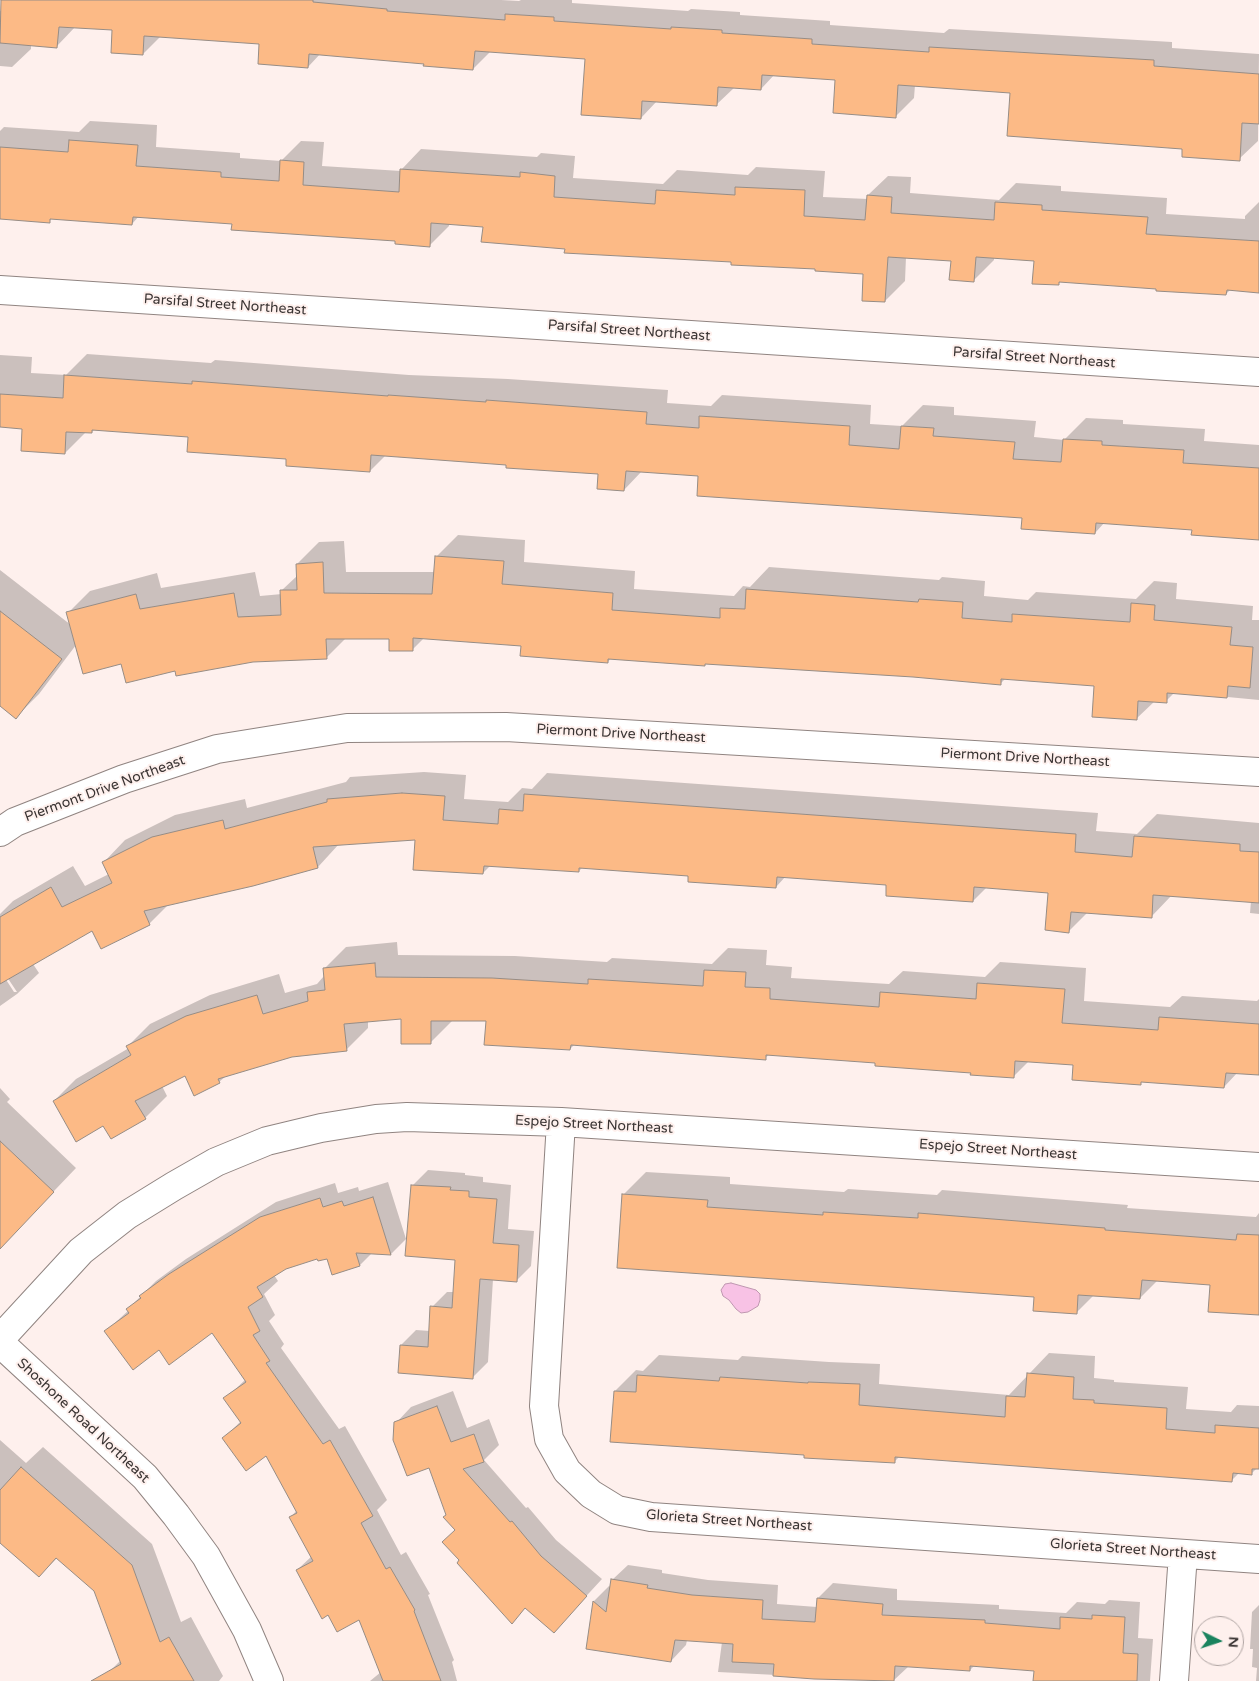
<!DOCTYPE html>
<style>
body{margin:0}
#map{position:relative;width:1259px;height:1681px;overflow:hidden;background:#fef0ed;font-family:"Varela Round",sans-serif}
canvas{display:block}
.north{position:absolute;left:1194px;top:1616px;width:50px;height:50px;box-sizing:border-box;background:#fef0ed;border:1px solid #b0a5a3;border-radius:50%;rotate:94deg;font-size:14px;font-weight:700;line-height:20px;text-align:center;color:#3a3433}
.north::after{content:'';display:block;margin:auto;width:18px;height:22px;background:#1a835e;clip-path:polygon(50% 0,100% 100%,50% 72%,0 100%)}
</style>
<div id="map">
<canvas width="1259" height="1681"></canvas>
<div class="north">N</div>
</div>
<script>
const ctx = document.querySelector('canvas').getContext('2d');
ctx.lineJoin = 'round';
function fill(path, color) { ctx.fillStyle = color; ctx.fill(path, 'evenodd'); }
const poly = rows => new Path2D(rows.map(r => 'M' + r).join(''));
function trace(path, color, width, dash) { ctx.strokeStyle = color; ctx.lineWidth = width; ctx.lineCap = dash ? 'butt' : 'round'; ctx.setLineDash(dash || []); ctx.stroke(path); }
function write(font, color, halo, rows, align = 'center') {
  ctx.font = font + ' "Varela Round",sans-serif'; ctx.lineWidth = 4; ctx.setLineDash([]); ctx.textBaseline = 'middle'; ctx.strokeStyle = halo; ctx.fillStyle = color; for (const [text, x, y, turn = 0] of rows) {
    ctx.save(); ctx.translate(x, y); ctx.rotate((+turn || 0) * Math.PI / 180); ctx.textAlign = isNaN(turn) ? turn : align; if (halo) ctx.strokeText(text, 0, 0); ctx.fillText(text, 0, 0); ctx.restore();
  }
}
const water = poly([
 [731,1283,756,1290,760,1294,760,1300,758,1306,748,1312,741,1313,736,1309,729,1300,723,1296,721,1290,725,1284,731,1283]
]);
fill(water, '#f8c2e5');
trace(water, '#bf97b0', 1);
fill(poly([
 [2,0,501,0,519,1,521,0,572,0,572,3,688,11,691,9,740,12,740,15,830,21,830,25,944,33,949,29,1172,42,1172,48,1259,54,1258,141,1239,159,1184,148,1011,92,915,85,914,98,896,116,836,79,775,74,761,89,735,87,716,105,657,101,641,118,586,58,491,51,473,69,425,62,321,53,308,67,261,43,161,36,143,54,114,29,76,26,57,46,31,44,31,49,12,67,0,66,0,11,1,11],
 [90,121,157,125,156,147,240,153,240,158,281,161,301,141,324,142,322,166,401,171,402,169,421,149,537,157,541,153,575,156,573,178,663,184,677,170,748,175,756,167,825,171,823,197,868,199,868,195,888,176,911,177,910,193,999,200,1016,183,1061,186,1061,191,1167,198,1166,214,1245,219,1245,216,1259,202,1259,291,1231,289,1226,294,1061,281,1058,284,1035,260,994,257,994,260,974,280,952,260,906,257,905,281,885,301,864,273,566,248,484,226,449,223,449,226,429,246,397,240,233,223,139,216,132,224,52,218,49,222,0,218,0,131,4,127,79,132],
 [87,354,211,363,215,360,409,375,508,379,668,390,667,403,711,406,722,395,871,405,870,424,902,426,923,405,954,407,954,415,1036,421,1034,437,1064,440,1086,418,1123,420,1123,424,1205,429,1204,441,1259,445,1259,539,1193,529,1105,522,1095,533,1023,517,699,475,642,471,624,490,599,473,507,463,386,455,370,471,288,458,189,436,95,429,92,432,86,432,65,453,23,428,0,426,0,355,32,357,31,373,66,375],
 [458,535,525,540,524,562,635,571,634,589,734,596,743,586,750,587,769,567,939,580,942,577,985,581,984,596,1028,600,1036,592,1136,599,1154,581,1177,583,1176,599,1253,606,1252,620,1259,620,1259,700,1175,692,1166,701,1155,701,1136,719,1095,685,1006,678,1000,684,913,676,706,663,704,665,611,658,608,662,523,645,424,638,412,650,391,637,347,637,327,657,253,661,176,669,122,662,76,645,39,694,16,717,0,704,0,570,71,625,68,613,90,591,157,573,161,588,255,572,260,596,282,594,281,591,298,575,297,564,319,542,344,541,346,572,435,572,436,557],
 [424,772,466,775,464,799,508,802,522,788,532,789,547,773,1098,813,1096,831,1137,834,1157,814,1259,823,1259,914,1250,913,1251,901,1172,895,1151,917,1088,912,1069,931,1049,891,987,887,973,901,888,883,786,876,776,887,690,875,583,867,579,871,491,865,483,873,416,839,339,844,318,867,170,903,149,924,92,929,33,964,39,973,17,994,0,1006,0,914,13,901,73,866,85,886,109,874,104,862,125,840,175,815,245,799,247,808,346,782,350,777],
 [5,974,17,992,14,992,3,975],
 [397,942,398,955,515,956,607,962,612,958,712,964,728,948,767,950,766,965,792,967,791,978,889,984,903,971,985,977,1000,962,1086,968,1084,1001,1170,1007,1182,996,1257,1001,1259,999,1259,1074,1238,1072,1224,1087,1142,1081,1140,1083,1074,1064,1029,1061,1013,1077,876,1062,770,1054,765,1058,575,1044,570,1049,487,1020,452,1021,430,1043,402,1017,368,1021,368,1028,346,1050,292,1056,226,1076,219,1082,186,1075,162,1086,167,1096,145,1118,104,1124,54,1101,76,1079,129,1048,128,1046,150,1024,210,995,279,974,285,993,317,984,324,976,324,969,346,947],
 [0,1088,10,1099,7,1102,76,1168,33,1213,0,1226],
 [428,1170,465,1173,465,1175,483,1177,483,1182,511,1185,508,1229,534,1231,531,1266,516,1281,493,1279,488,1362,473,1377,401,1345,416,1330,430,1331,432,1307,447,1292,454,1292,456,1258,413,1185],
 [646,1172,730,1177,730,1184,844,1192,848,1189,937,1195,942,1190,1128,1205,1127,1208,1256,1217,1259,1213,1259,1314,1211,1284,1158,1280,1140,1298,1094,1295,1076,1313,1035,1296,623,1195],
 [388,1182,406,1239,391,1254,372,1253,360,1265,333,1274,328,1257,318,1258,286,1267,274,1275,278,1281,264,1294,275,1315,269,1321,284,1344,281,1348,339,1429,345,1426,387,1500,377,1510,401,1555,406,1552,430,1594,428,1595,454,1660,452,1662,457,1681,370,1681,381,1672,359,1619,329,1614,297,1570,312,1556,290,1518,297,1510,266,1454,224,1438,241,1421,225,1399,246,1379,213,1331,159,1349,106,1331,129,1310,128,1309,156,1281,186,1259,276,1202,335,1183,338,1193,358,1187,359,1191],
 [1049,1353,1095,1356,1094,1378,1114,1380,1114,1382,1188,1387,1186,1409,1231,1412,1237,1405,1259,1406,1259,1468,1257,1468,1252,1473,1240,1472,1231,1481,900,1456,894,1462,806,1454,615,1391,636,1370,643,1371,659,1355,738,1360,742,1356,829,1362,880,1364,879,1384,1009,1395],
 [453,1391,467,1428,489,1419,499,1445,484,1460,526,1508,528,1507,556,1540,602,1579,554,1631,526,1607,512,1622,461,1560,456,1530,447,1515,430,1466,396,1423,411,1407],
 [0,1440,26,1463,43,1447,152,1544,181,1622,191,1617,223,1676,219,1681,115,1681,110,1671,121,1660,95,1591,58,1557,39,1576,0,1541],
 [628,1565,662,1570,662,1573,708,1580,778,1585,777,1604,817,1607,818,1598,833,1583,897,1589,897,1600,999,1605,999,1609,1066,1613,1077,1602,1105,1604,1109,1600,1140,1602,1138,1638,1153,1639,1150,1681,1034,1681,1035,1670,975,1665,970,1670,909,1666,893,1681,718,1672,722,1642,687,1640,686,1645,671,1661,587,1648,594,1601,609,1586,611,1588,612,1580],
 [1259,1605,1259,1681,1256,1681,1257,1668,1252,1667,1253,1649,1250,1649,1252,1612]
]), '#0003');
const building = poly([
 [1,0,313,0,313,2,387,9,387,11,505,20,505,14,554,17,554,21,671,29,671,27,722,30,722,33,812,39,812,44,929,52,929,47,1154,60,1154,66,1259,74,1259,124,1242,123,1240,161,1182,157,1182,149,1007,136,1010,93,898,85,896,118,833,113,835,80,762,75,761,90,718,87,717,106,642,101,641,119,581,115,585,59,475,51,473,70,423,66,424,64,309,54,308,68,258,64,259,44,144,36,143,55,111,53,112,30,59,27,57,48,0,43,1,0],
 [69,140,138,145,136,166,221,172,221,177,279,181,280,160,304,162,303,185,399,192,400,169,520,177,520,172,555,176,554,197,655,204,656,190,735,195,735,187,805,190,804,216,865,220,867,195,892,197,891,213,994,220,995,202,1042,205,1042,210,1148,217,1146,234,1259,241,1259,293,1227,290,1226,295,1156,291,1156,289,1059,282,1059,285,1032,284,1034,261,976,257,974,282,949,280,951,261,888,257,885,302,862,301,863,274,815,271,815,269,731,265,731,262,564,253,565,249,481,242,483,227,431,223,430,247,395,244,395,241,231,230,232,224,133,217,132,225,50,219,50,223,0,219,0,147,68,152,69,140],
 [64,375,192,384,192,381,388,396,388,395,486,402,486,400,647,412,646,424,699,428,699,416,850,426,849,445,899,449,901,426,934,428,933,436,1015,442,1013,459,1061,462,1063,439,1102,441,1102,445,1184,450,1183,463,1259,468,1259,540,1191,535,1192,530,1096,523,1095,534,1021,529,1022,518,697,496,698,476,626,471,624,491,597,489,598,474,506,468,506,465,371,455,370,472,286,466,286,459,187,452,188,437,92,430,92,433,66,432,65,454,21,451,22,429,0,427,0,394,63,398,64,375],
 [435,556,504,561,502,584,613,593,612,610,720,618,720,608,745,609,746,589,918,602,919,599,963,602,962,618,1012,622,1012,614,1130,622,1131,603,1155,605,1154,620,1232,627,1230,645,1253,647,1250,688,1228,686,1227,698,1167,693,1167,703,1138,701,1137,720,1092,717,1094,686,1001,679,1001,685,913,677,705,664,705,666,608,659,608,663,520,656,521,646,413,638,413,651,389,651,389,639,326,639,327,659,253,662,176,676,175,671,126,683,121,664,83,674,66,612,136,594,140,609,234,593,238,617,281,615,280,590,297,590,296,564,323,562,324,593,432,594,435,556],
 [0,611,62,659,16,719,0,706,0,611],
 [402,793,445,796,443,820,498,824,499,809,523,811,524,794,1076,834,1075,852,1132,857,1134,836,1240,844,1240,851,1259,852,1259,903,1153,895,1152,918,1071,912,1069,933,1045,930,1048,893,974,887,973,902,886,896,886,885,777,877,776,888,688,882,688,876,579,868,579,872,484,866,483,874,413,870,415,840,313,847,318,868,253,886,144,911,150,925,101,949,92,931,0,984,0,917,51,887,62,907,112,883,102,862,152,837,223,820,225,829,327,802,327,799,402,793],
 [375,963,376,977,492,978,588,984,588,979,703,986,704,970,746,972,745,987,770,988,770,999,879,1007,880,992,976,999,977,983,1065,989,1062,1023,1158,1030,1159,1017,1259,1024,1259,1075,1226,1073,1224,1088,1141,1082,1141,1085,1072,1080,1073,1065,1015,1061,1014,1078,970,1075,971,1073,875,1066,875,1063,766,1055,766,1060,571,1045,570,1050,484,1045,486,1021,431,1021,431,1044,401,1044,401,1019,344,1024,347,1051,292,1057,218,1079,220,1083,194,1096,185,1076,135,1101,146,1119,111,1139,103,1126,76,1142,53,1101,131,1055,126,1046,186,1016,257,995,263,1014,308,1001,307,992,325,990,323,968,375,963],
 [0,1141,54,1192,0,1249,0,1141],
 [411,1185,451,1187,450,1190,469,1191,469,1197,497,1199,493,1243,519,1245,517,1282,480,1279,473,1379,398,1373,400,1345,428,1347,430,1306,452,1308,455,1260,405,1256,411,1185],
 [622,1194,708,1200,707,1207,823,1215,823,1212,918,1218,918,1213,1105,1228,1105,1230,1236,1240,1237,1234,1259,1235,1259,1315,1208,1312,1210,1285,1142,1280,1140,1299,1078,1295,1077,1314,1033,1311,1034,1297,617,1268,622,1194],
 [373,1197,391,1255,356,1253,360,1266,332,1275,327,1259,318,1261,317,1259,286,1269,257,1287,263,1297,248,1307,260,1331,253,1335,270,1361,266,1363,323,1444,330,1440,373,1516,361,1523,386,1569,390,1567,415,1610,414,1611,441,1681,383,1681,359,1620,337,1632,328,1615,322,1619,296,1570,313,1561,289,1517,297,1513,266,1456,246,1471,222,1438,241,1423,223,1398,246,1382,212,1333,169,1365,159,1350,133,1370,104,1331,129,1313,126,1309,141,1298,139,1296,169,1274,260,1217,320,1198,323,1207,342,1201,344,1206,373,1197],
 [1027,1373,1074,1377,1073,1399,1094,1400,1094,1403,1167,1408,1166,1429,1215,1433,1215,1425,1259,1428,1259,1469,1252,1469,1252,1475,1233,1473,1232,1482,895,1457,895,1463,804,1458,804,1455,610,1442,614,1391,636,1392,637,1375,719,1381,720,1377,808,1383,808,1382,860,1384,859,1405,1005,1417,1006,1396,1025,1397,1027,1373],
 [437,1406,451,1442,474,1434,484,1462,463,1469,510,1522,512,1521,541,1556,587,1596,554,1633,525,1608,512,1624,457,1563,459,1560,442,1542,455,1530,443,1517,446,1515,429,1468,407,1476,393,1440,394,1422,437,1406],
 [21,1467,132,1565,160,1642,169,1637,194,1681,91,1681,121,1664,94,1591,56,1558,39,1577,0,1543,0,1490,21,1467],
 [611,1579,648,1585,647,1588,692,1595,763,1600,762,1619,815,1622,817,1598,883,1604,882,1615,985,1620,985,1623,1060,1629,1060,1617,1092,1619,1092,1615,1125,1617,1123,1653,1138,1654,1137,1681,1033,1681,1034,1671,970,1666,970,1671,895,1666,894,1681,814,1679,773,1676,774,1664,732,1662,733,1644,675,1640,671,1662,586,1649,593,1601,606,1612,611,1579]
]);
fill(building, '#fcba86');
trace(building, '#968c85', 1);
const minor = poly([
 [0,290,1259,372],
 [0,832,15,822,124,779,217,749,347,728,506,727,1259,772],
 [561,1122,544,1406,549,1439,567,1471,591,1494,617,1510,651,1517,1259,1559],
 [0,1339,81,1251,127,1215,174,1186,216,1162,267,1141,321,1128,376,1119,407,1117,561,1122,1259,1167],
 [0,1343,145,1477,176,1515,206,1556,247,1630,269,1681],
 [1174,1681,1183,1554]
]);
trace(minor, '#908481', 30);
trace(minor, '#fff', 28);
write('14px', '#3a3433', '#fef0ed', [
 ["Parsifal Street Northeast",225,305,4],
 ["Parsifal Street Northeast",629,331,4],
 ["Parsifal Street Northeast",1034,358,4],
 ["Piermont Drive Northeast",621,734,3],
 ["Piermont Drive Northeast",1025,758,3],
 ["Piermont Drive Northeast",105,789,-20],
 ["Espejo Street Northeast",594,1125,3],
 ["Espejo Street Northeast",998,1150,4],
 ["Shoshone Road Northeast",83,1421,43],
 ["Glorieta Street Northeast",729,1521,4],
 ["Glorieta Street Northeast",1133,1550,4]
]);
</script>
